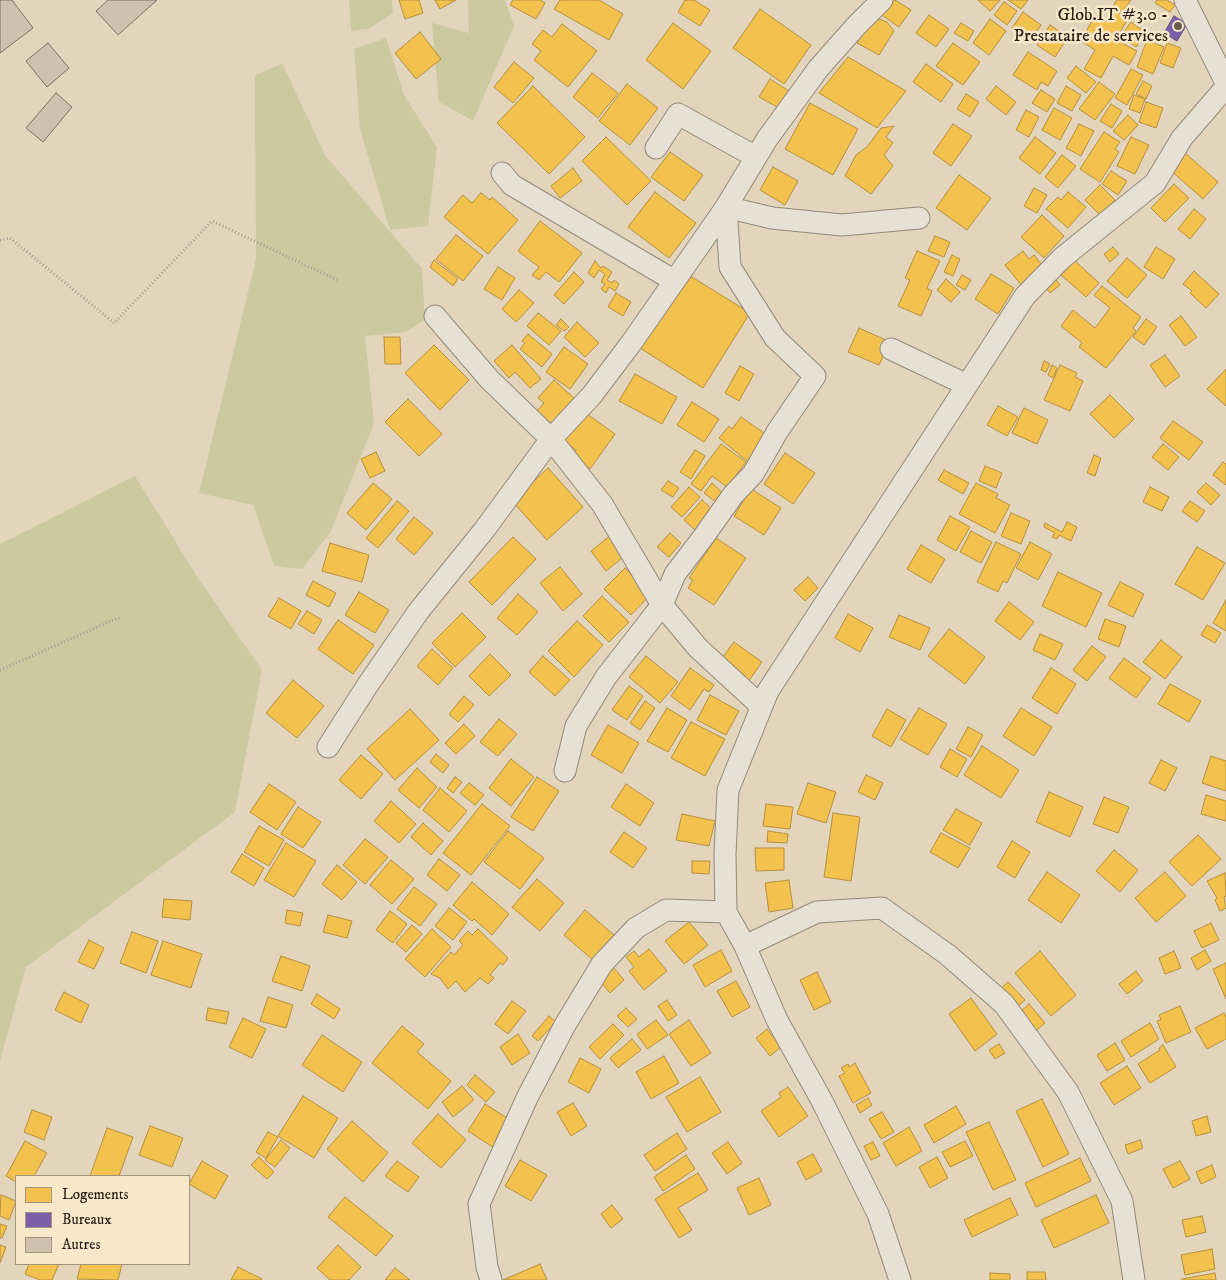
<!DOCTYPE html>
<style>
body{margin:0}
#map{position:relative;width:1226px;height:1280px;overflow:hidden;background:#e3d5bb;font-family:"IM FELL DW Pica",serif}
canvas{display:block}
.legend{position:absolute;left:15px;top:1175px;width:175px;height:90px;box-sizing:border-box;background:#f8e7c8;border:1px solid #a49581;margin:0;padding:6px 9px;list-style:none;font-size:15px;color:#271b16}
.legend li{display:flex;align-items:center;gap:10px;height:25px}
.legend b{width:25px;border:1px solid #a49581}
</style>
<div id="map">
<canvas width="1226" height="1280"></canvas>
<ul class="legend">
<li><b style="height:14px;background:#f2c14e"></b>Logements</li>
<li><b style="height:14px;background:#7b5ea7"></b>Bureaux</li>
<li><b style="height:14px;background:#d2c0af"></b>Autres</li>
</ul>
</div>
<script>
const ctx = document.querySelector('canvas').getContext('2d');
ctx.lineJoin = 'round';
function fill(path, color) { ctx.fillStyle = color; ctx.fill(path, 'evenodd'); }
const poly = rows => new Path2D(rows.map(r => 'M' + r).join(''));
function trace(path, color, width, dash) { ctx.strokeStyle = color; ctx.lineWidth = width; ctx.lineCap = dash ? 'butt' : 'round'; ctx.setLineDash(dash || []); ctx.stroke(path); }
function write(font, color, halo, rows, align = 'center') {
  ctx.font = font + ' "IM FELL DW Pica",serif'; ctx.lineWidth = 5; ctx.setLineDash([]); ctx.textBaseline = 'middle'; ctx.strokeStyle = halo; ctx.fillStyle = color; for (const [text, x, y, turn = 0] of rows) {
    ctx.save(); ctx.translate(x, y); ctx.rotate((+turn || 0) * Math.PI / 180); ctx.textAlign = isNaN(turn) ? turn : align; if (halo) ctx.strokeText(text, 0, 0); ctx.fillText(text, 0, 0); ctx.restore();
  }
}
fill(poly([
 [349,0,392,0,393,13,369,29,351,31],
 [468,0,505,0,514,26,473,121,439,102,432,23,469,33],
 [386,38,404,95,437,147,428,226,390,230,360,129,354,49],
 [282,63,325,155,422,269,425,320,405,332,365,336,374,424,330,533,302,569,274,566,253,505,199,493,256,259,255,76],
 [135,476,198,578,262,670,235,812,26,967,0,1061,0,544]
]), '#ccc9a0');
const homes = poly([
 [399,0,419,0,423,13,405,19,399,0],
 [435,0,456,0,440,9,435,0],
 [513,0,540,0,545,3,536,19,510,5,513,0],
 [560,0,599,0,623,14,609,40,554,9,560,0],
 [685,0,694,0,710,10,700,26,678,12,685,0],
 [892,0,895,0,911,10,899,27,882,15,892,0],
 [978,0,1000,0,990,11,978,0],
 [1008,0,1028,0,1021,9,1008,0],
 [1117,0,1131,0,1122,12,1113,6,1117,0],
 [1157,0,1167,0,1175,5,1170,12,1155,3,1157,0],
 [1004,2,1017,11,1007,25,994,15,1004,2],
 [760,9,811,45,784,84,733,48,760,9],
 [1113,10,1128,18,1116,40,1137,51,1129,65,1113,56,1101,78,1084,69,1095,50,1081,41,1095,15,1106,22,1113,10],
 [1023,12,1041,25,1030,41,1012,28,1023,12],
 [929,15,949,29,936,47,916,33,929,15],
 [873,17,887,22,894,31,879,55,857,43,873,17],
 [990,19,1006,31,989,55,973,43,990,19],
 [1131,22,1146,33,1136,47,1121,36,1131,22],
 [673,23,711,51,683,89,646,60,673,23],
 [961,23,974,31,968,41,954,33,961,23],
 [562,24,597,51,568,87,534,60,541,51,532,44,543,30,552,37,562,24],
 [1050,25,1068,37,1055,57,1037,45,1050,25],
 [420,32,441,59,416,79,395,53,420,32],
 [1147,40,1164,47,1153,74,1137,67,1147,40],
 [953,43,980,62,963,85,936,66,953,43],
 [1167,43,1181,48,1173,68,1160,63,1167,43],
 [1028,52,1057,71,1048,86,1041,82,1037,90,1013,75,1028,52],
 [848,57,906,91,877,128,819,93,848,57],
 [514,62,534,78,513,103,494,87,514,62],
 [926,64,953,84,941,102,913,82,926,64],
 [1076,66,1096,82,1086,93,1067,78,1076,66],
 [1131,69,1143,75,1127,105,1115,98,1131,69],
 [592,73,618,93,598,118,573,97,592,73],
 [770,79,789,91,779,108,759,97,770,79],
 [1143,81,1152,86,1146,99,1136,94,1143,81],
 [1099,82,1115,94,1095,120,1079,109,1099,82],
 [627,84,658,108,630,145,599,121,627,84],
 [533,86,585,137,549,174,497,123,533,86],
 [996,86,1016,102,1006,115,986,99,996,86],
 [1066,86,1081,95,1072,111,1057,103,1066,86],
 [1041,90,1055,99,1047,112,1032,103,1041,90],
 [966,94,979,102,970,117,957,109,966,94],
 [1134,95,1145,99,1140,113,1129,109,1134,95],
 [1146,102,1163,108,1156,128,1139,122,1146,102],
 [810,103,858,129,833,175,785,149,810,103],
 [1111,104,1122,111,1112,128,1100,121,1111,104],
 [1054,108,1072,118,1060,140,1042,130,1054,108],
 [1026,110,1039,117,1029,137,1016,130,1026,110],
 [1128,115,1138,125,1124,140,1113,131,1128,115],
 [953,124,972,136,951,166,933,153,953,124],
 [1079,124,1094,131,1081,156,1066,148,1079,124],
 [894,126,886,137,893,143,884,155,893,166,871,194,845,176,856,155,867,147,881,128,894,126],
 [1104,132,1120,142,1115,149,1119,152,1100,182,1080,169,1104,132],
 [606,137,651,181,627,205,582,161,606,137],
 [1035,137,1056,153,1040,174,1019,158,1035,137],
 [1131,137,1149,145,1135,174,1117,166,1131,137],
 [670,152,703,175,684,201,651,177,670,152],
 [1184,152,1218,182,1203,199,1169,169,1184,152],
 [1062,155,1076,166,1058,188,1045,177,1062,155],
 [773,167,798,181,785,205,760,190,773,167],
 [573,168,582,181,560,198,551,186,573,168],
 [1111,171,1127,181,1118,195,1102,184,1111,171],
 [959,175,991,198,967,230,936,208,959,175],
 [1174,184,1189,198,1165,222,1151,208,1174,184],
 [1100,185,1115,200,1100,215,1085,200,1100,185],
 [1034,188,1047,195,1037,213,1024,206,1034,188],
 [655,192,696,223,669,258,628,227,655,192],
 [1068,192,1086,207,1068,228,1046,209,1058,197,1061,200,1068,192],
 [481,193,490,200,492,197,518,220,488,254,444,217,463,195,472,203,481,193],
 [1194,209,1206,219,1190,239,1178,229,1194,209],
 [1042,215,1064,236,1044,258,1021,237,1042,215],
 [540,221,582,253,559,282,546,272,539,280,532,275,539,267,518,251,540,221],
 [456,235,483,256,463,281,436,259,456,235],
 [935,236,950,242,944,257,928,251,935,236],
 [1113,247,1119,254,1110,262,1104,254,1113,247],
 [1156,247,1175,259,1163,279,1144,267,1156,247],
 [917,251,940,261,927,288,932,291,921,316,898,306,910,280,905,278,917,251],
 [1023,251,1029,259,1034,255,1042,265,1022,286,1005,265,1023,251],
 [952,255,960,259,953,276,944,272,952,255],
 [1127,258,1147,275,1127,298,1107,281,1127,258],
 [434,260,458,279,453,286,430,267,434,260],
 [1074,260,1099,283,1086,297,1061,275,1074,260],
 [595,261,601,268,603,266,612,272,607,280,612,283,614,280,619,284,615,291,609,287,606,293,601,289,605,284,601,282,605,274,599,270,594,278,588,273,595,261],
 [498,267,515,278,502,300,484,289,498,267],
 [1194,271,1219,294,1206,308,1190,293,1192,291,1183,284,1194,271],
 [574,272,584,282,564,304,554,295,574,272],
 [687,274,750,313,703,388,640,348,687,274],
 [991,274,1014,288,998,314,975,299,991,274],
 [962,275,971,280,965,290,956,285,962,275],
 [1053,276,1060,285,1050,293,1043,283,1053,276],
 [946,279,960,292,951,302,937,290,946,279],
 [1102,286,1141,317,1133,328,1136,331,1106,368,1079,347,1082,343,1061,326,1073,310,1095,328,1110,308,1094,295,1102,286],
 [519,290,534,303,516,322,502,309,519,290],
 [616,293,631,302,623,316,608,307,616,293],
 [538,313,561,331,549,345,527,326,538,313],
 [1181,316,1197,337,1185,346,1169,325,1181,316],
 [561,319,569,327,564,331,556,325,561,319],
 [1146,319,1157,327,1144,345,1133,337,1146,319],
 [577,322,599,343,585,357,564,337,577,322],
 [859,328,890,342,879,365,848,352,859,328],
 [528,334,552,354,542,367,520,349,525,343,522,341,528,334],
 [384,337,400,337,401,364,385,364,384,337],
 [434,345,469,380,440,410,405,373,434,345],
 [512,345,541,379,530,388,515,372,509,378,494,361,512,345],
 [564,347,588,364,570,389,546,372,564,347],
 [1165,355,1180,376,1165,387,1150,365,1165,355],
 [1044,361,1050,364,1046,372,1041,370,1044,361],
 [1052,365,1057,368,1053,378,1048,375,1052,365],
 [1060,365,1077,373,1075,377,1083,381,1070,411,1044,400,1060,365],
 [740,366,754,374,739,401,725,393,740,366],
 [1226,369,1226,406,1207,389,1226,369],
 [635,374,677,397,662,424,619,401,635,374],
 [554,380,574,398,549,426,535,413,544,403,538,398,554,380],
 [1110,395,1134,419,1114,438,1090,414,1110,395],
 [408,399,442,434,419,456,385,422,408,399],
 [692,402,719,419,704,442,677,425,692,402],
 [998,406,1018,417,1007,436,987,425,998,406],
 [1024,408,1048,420,1037,444,1012,433,1024,408],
 [580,409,615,434,590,469,572,456,576,450,560,438,580,409],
 [741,417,767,435,747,461,719,438,729,426,732,429,741,417],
 [1173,421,1203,442,1189,460,1160,438,1173,421],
 [721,444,746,462,727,487,712,476,701,491,691,484,721,444],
 [1163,444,1179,457,1168,470,1152,457,1163,444],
 [695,450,705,456,691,479,680,472,695,450],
 [376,452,385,471,370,478,361,459,376,452],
 [785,453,815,473,793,504,764,484,785,453],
 [1094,455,1101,458,1095,476,1087,473,1094,455],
 [1223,462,1226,464,1226,485,1213,475,1223,462],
 [985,466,1002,473,996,488,979,481,985,466],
 [548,468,583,507,547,540,512,501,548,468],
 [944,470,969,483,963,494,938,480,944,470],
 [668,481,679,488,673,497,661,490,668,481],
 [373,483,392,499,366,530,347,513,373,483],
 [712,483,724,494,717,503,704,493,712,483],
 [976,483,998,494,996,498,1010,505,995,533,959,514,976,483],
 [1206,483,1220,495,1211,505,1197,492,1206,483],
 [689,487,700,497,682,517,671,507,689,487],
 [1150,487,1169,497,1162,511,1143,502,1150,487],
 [751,489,781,508,764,535,734,516,751,489],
 [702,500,713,510,695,530,684,520,702,500],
 [397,501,409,511,378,548,366,538,397,501],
 [1190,501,1205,511,1197,522,1182,511,1190,501],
 [1011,513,1030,521,1021,544,1001,536,1011,513],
 [950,516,970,527,956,551,937,540,950,516],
 [414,517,433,533,414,555,396,539,414,517],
 [1067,522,1077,527,1071,541,1059,535,1057,539,1052,537,1055,533,1044,527,1045,523,1062,532,1067,522],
 [971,531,992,542,981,563,960,552,971,531],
 [670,533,681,543,669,557,657,547,670,533],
 [611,535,626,555,606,571,591,551,611,535],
 [513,537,536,559,492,605,469,582,513,537],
 [716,538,746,558,714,605,688,588,693,580,689,578,716,538],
 [996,542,1021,554,1007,583,1003,581,998,592,977,582,996,542],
 [1030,542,1052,554,1038,580,1016,568,1030,542],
 [330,543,369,555,362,582,322,571,330,543],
 [921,545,945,559,931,583,907,569,921,545],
 [1197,547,1225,563,1203,600,1175,584,1197,547],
 [560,567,582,594,563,611,540,583,560,567],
 [625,568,651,594,631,615,604,589,625,568],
 [1058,572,1102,593,1086,627,1042,606,1058,572],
 [808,577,818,588,805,601,794,590,808,577],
 [313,581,336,593,329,607,306,595,313,581],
 [1120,582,1144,594,1133,617,1108,605,1120,582],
 [359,592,389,610,375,633,345,615,359,592],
 [518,594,538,612,517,635,497,618,518,594],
 [602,596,629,622,609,642,583,616,602,596],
 [279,598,301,611,291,629,268,616,279,598],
 [1226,600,1226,631,1213,623,1226,600],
 [1009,602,1034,622,1020,640,995,621,1009,602],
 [307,611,322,620,314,634,298,624,307,611],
 [462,613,486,637,455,667,432,643,462,613],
 [848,614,873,628,860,652,835,638,848,614],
 [899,615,930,628,920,650,889,637,899,615],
 [1105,619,1126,626,1119,647,1098,639,1105,619],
 [338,620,374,645,353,674,318,649,338,620],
 [577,621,603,645,574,677,548,651,577,621],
 [1207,625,1221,633,1215,643,1201,635,1207,625],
 [949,629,985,657,965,684,928,656,949,629],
 [1040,634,1063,644,1055,660,1033,650,1040,634],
 [1161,640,1182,657,1165,679,1143,662,1161,640],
 [734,642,762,662,748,682,720,661,734,642],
 [1092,646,1106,657,1087,681,1073,670,1092,646],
 [432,649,453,668,438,685,417,666,432,649],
 [490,654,511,675,489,696,469,676,490,654],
 [543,656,570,680,555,696,529,672,543,656],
 [646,656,678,682,660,703,629,677,646,656],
 [1124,658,1151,678,1136,698,1109,678,1124,658],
 [690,668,714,685,709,692,704,689,690,710,671,696,690,668],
 [1051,668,1076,684,1057,714,1032,698,1051,668],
 [293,680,324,706,297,738,266,713,293,680],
 [1170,684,1201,701,1189,722,1158,704,1170,684],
 [629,686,643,696,627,720,612,710,629,686],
 [710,695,739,711,726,735,697,720,710,695],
 [464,696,474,705,458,722,449,714,464,696],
 [645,701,655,708,640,730,630,723,645,701],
 [667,708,687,720,668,752,647,741,667,708],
 [919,708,947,724,928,755,900,739,919,708],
 [1021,708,1052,727,1034,756,1003,736,1021,708],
 [410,709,439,740,395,780,367,749,410,709],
 [887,709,906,720,891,747,872,736,887,709],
 [499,719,517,734,498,756,480,742,499,719],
 [691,722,725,739,705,776,671,758,691,722],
 [464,724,475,736,456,754,445,743,464,724],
 [608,725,639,743,622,773,591,755,608,725],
 [968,727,983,735,971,757,956,749,968,727],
 [982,746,1019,770,1001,798,964,775,982,746],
 [950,749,967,759,957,777,940,767,950,749],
 [436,754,449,765,443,773,430,762,436,754],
 [361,755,383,774,361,799,339,780,361,755],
 [1211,756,1226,761,1226,791,1202,783,1211,756],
 [511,759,534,777,511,806,489,788,511,759],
 [1161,760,1177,768,1165,791,1149,783,1161,760],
 [417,768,437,787,419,808,398,790,417,768],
 [866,775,883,783,875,800,858,792,866,775],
 [455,777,462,782,453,793,447,788,455,777],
 [537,777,559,791,533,831,511,817,537,777],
 [469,783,484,795,475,805,460,793,469,783],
 [808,783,836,792,826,823,797,814,808,783],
 [269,784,296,802,277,830,250,812,269,784],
 [626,784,654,803,640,826,611,807,626,784],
 [440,788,467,811,449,832,423,810,440,788],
 [1049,792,1083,807,1070,837,1036,822,1049,792],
 [1206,795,1226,801,1226,821,1201,814,1206,795],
 [1104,797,1129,807,1118,833,1093,824,1104,797],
 [391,801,416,824,399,843,374,821,391,801],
 [482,804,510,826,471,875,443,853,482,804],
 [766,804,793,807,790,829,763,826,766,804],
 [298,807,321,822,303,848,281,834,298,807],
 [956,809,982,823,970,845,943,830,956,809],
 [833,813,860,817,851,881,824,877,833,813],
 [682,814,715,821,709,846,676,840,682,814],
 [423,823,443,841,431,855,411,837,423,823],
 [259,826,284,840,269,866,244,852,259,826],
 [508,831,544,858,520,889,484,862,508,831],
 [768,831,788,834,787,843,767,842,768,831],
 [624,832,647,848,633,868,610,852,624,832],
 [941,833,970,848,958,868,930,852,941,833],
 [1198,835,1221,859,1192,886,1169,862,1198,835],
 [365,839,388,857,365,884,343,865,365,839],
 [1012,841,1030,852,1015,878,997,867,1012,841],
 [286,843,316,861,294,897,264,880,286,843],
 [755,848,784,848,784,870,756,871,755,848],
 [1114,850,1138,870,1120,892,1096,871,1114,850],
 [242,854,264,868,254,886,231,872,242,854],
 [439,859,460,875,447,891,427,875,439,859],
 [391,860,414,879,392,904,370,885,391,860],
 [692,861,710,861,709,874,692,873,692,861],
 [337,865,357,882,342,900,322,884,337,865],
 [1047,872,1080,895,1061,923,1028,900,1047,872],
 [1165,872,1186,896,1156,922,1135,898,1165,872],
 [1225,873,1226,896,1224,897,1226,908,1220,911,1215,900,1217,898,1207,881,1225,873],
 [537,879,564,903,540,931,512,907,537,879],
 [789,880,793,908,769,912,765,883,789,880],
 [472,882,509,914,492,935,474,919,472,921,453,905,472,882],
 [414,887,437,904,420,926,397,909,414,887],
 [164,899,192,901,190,920,162,917,164,899],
 [449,908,467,922,453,940,435,926,449,908],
 [287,910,303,913,300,926,285,923,287,910],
 [585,910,614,935,593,960,564,935,585,910],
 [390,911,407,924,393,943,376,930,390,911],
 [328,915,352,921,347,938,323,932,328,915],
 [689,922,708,945,684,964,665,941,689,922],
 [1211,923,1219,940,1202,948,1194,931,1211,923],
 [412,925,422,934,406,952,396,943,412,925],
 [432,929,451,947,425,977,405,959,432,929],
 [478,929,508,958,503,965,500,963,490,975,494,978,488,984,480,978,465,992,456,981,448,989,440,978,431,974,451,952,454,955,463,945,459,941,468,931,472,935,478,929],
 [132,932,158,941,146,973,120,963,132,932],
 [89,940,104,948,94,969,78,962,89,940],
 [163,941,202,954,191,988,151,975,163,941],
 [649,949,667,971,644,990,629,971,634,967,626,957,634,951,639,957,649,949],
 [721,950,732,971,705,987,693,965,721,950],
 [1205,950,1211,961,1197,970,1191,958,1205,950],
 [1040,951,1076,995,1051,1016,1015,973,1040,951],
 [1174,951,1181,968,1165,974,1159,958,1174,951],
 [281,956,310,966,302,991,272,981,281,956],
 [1226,963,1226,999,1213,969,1226,963],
 [613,967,624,980,610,993,599,980,613,967],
 [1136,971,1143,981,1127,994,1119,984,1136,971],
 [817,972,831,1002,814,1010,800,980,817,972],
 [736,981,750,1007,732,1017,717,991,736,981],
 [1008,982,1025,1000,1015,1009,998,991,1008,982],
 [64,992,89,1005,81,1023,55,1010,64,992],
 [317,994,340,1009,334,1019,311,1004,317,994],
 [268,997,293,1005,286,1028,260,1021,268,997],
 [971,998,997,1034,975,1051,949,1014,971,998],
 [667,1000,677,1015,668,1021,658,1006,667,1000],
 [512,1001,526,1011,508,1034,495,1024,512,1001],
 [1029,1004,1045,1023,1037,1030,1020,1012,1029,1004],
 [1180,1006,1191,1032,1166,1043,1157,1021,1161,1020,1159,1015,1180,1006],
 [208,1008,229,1012,226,1024,206,1020,208,1008],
 [626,1008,637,1019,628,1027,617,1016,626,1008],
 [1224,1013,1226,1017,1226,1039,1207,1049,1195,1028,1224,1013],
 [549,1016,556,1022,538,1041,532,1036,549,1016],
 [243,1018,266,1029,252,1058,229,1047,243,1018],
 [656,1020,668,1035,647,1049,637,1034,656,1020],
 [689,1020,711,1053,691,1066,669,1034,689,1020],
 [1150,1023,1159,1039,1131,1057,1121,1041,1150,1023],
 [613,1024,624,1035,600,1059,589,1047,613,1024],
 [402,1026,424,1044,417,1052,451,1081,428,1109,372,1063,402,1026],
 [767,1029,781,1047,770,1056,756,1038,767,1029],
 [518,1034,530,1053,512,1065,500,1047,518,1034],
 [322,1035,362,1062,343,1092,302,1065,322,1035],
 [632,1039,641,1050,618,1068,610,1058,632,1039],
 [1115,1043,1125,1060,1107,1071,1097,1055,1115,1043],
 [999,1044,1005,1053,995,1059,989,1050,999,1044],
 [1163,1045,1176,1067,1150,1083,1138,1064,1160,1050,1159,1048,1163,1045],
 [664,1056,679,1083,651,1099,636,1072,664,1056],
 [580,1058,601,1069,589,1093,568,1082,580,1058],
 [855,1063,871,1093,853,1103,839,1076,845,1073,841,1068,848,1064,849,1067,855,1063],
 [1127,1066,1141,1088,1114,1105,1100,1083,1127,1066],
 [475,1075,495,1092,486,1102,467,1085,475,1075],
 [700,1077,721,1112,687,1132,666,1097,700,1077],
 [462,1086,474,1100,453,1117,442,1102,462,1086],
 [788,1087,808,1116,779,1137,761,1111,781,1097,779,1093,788,1087],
 [303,1096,338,1118,314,1158,278,1136,303,1096],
 [868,1098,872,1105,860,1113,856,1105,868,1098],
 [1042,1099,1069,1154,1043,1167,1016,1111,1042,1099],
 [573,1103,587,1126,571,1136,557,1112,573,1103],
 [485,1104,512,1121,494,1148,468,1131,485,1104],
 [956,1106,966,1124,934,1143,924,1125,956,1106],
 [32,1110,52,1117,44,1140,24,1132,32,1110],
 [882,1112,894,1132,881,1139,869,1119,882,1112],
 [438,1114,466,1140,441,1168,412,1143,438,1114],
 [1207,1116,1211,1132,1196,1136,1192,1121,1207,1116],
 [352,1121,388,1153,363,1182,327,1149,352,1121],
 [989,1122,1016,1180,993,1190,966,1132,989,1122],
 [150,1126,183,1138,172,1167,139,1155,150,1126],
 [909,1127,922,1151,896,1166,883,1143,909,1127],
 [107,1128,133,1137,119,1176,90,1176,107,1128],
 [268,1132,278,1137,266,1158,256,1152,268,1132],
 [677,1133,687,1149,655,1171,644,1155,677,1133],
 [281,1140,290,1148,275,1167,265,1160,281,1140],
 [1140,1140,1143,1148,1128,1154,1125,1145,1140,1140],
 [25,1141,47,1153,34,1176,16,1176,16,1182,6,1176,25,1141],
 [965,1141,973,1156,950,1167,942,1152,965,1141],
 [728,1142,742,1163,727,1174,712,1153,728,1142],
 [873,1142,880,1156,871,1160,864,1146,873,1142],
 [813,1154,822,1171,806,1180,797,1162,813,1154],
 [686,1155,695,1169,663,1191,654,1177,686,1155],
 [259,1157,274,1172,267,1179,251,1165,259,1157],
 [937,1157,948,1178,930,1188,919,1167,937,1157],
 [1080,1158,1091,1181,1036,1207,1025,1183,1080,1158],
 [520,1160,547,1175,531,1201,505,1186,520,1160],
 [202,1161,228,1176,215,1199,189,1184,202,1161],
 [397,1161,419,1177,408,1192,385,1176,397,1161],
 [1180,1161,1190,1179,1173,1188,1163,1169,1180,1161],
 [1212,1165,1216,1177,1201,1184,1196,1172,1212,1165],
 [698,1173,708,1190,678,1208,692,1230,679,1238,655,1199,698,1173],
 [759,1178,771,1205,749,1215,737,1188,759,1178],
 [1,1195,16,1201,9,1220,0,1216,1,1195],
 [1096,1195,1109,1223,1054,1248,1041,1220,1096,1195],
 [345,1197,393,1236,376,1256,328,1217,345,1197],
 [1010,1198,1018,1215,972,1237,964,1220,1010,1198],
 [612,1205,623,1219,611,1228,601,1214,612,1205],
 [1202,1216,1206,1232,1186,1237,1182,1220,1202,1216],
 [0,1224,7,1226,2,1238,0,1238,0,1224],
 [0,1245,6,1247,0,1263,0,1245],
 [338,1245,361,1267,349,1280,330,1280,317,1268,338,1245],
 [1212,1249,1215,1269,1185,1275,1181,1255,1212,1249],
 [29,1264,59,1264,52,1280,40,1280,25,1274,29,1264],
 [81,1264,122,1264,118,1280,77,1279,81,1264],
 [540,1264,547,1280,503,1280,540,1264],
 [238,1267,262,1279,261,1280,231,1280,238,1267],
 [395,1268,410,1280,385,1280,395,1268],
 [1027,1272,1045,1272,1046,1280,1027,1280,1027,1272],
 [990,1273,1010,1274,1010,1280,990,1280,990,1273],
 [1215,1273,1216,1280,1182,1280,1182,1279,1215,1273]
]);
fill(homes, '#f2c14e');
trace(homes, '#b58f3d', 1);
const offices = poly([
 [1174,16,1187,24,1177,41,1164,33,1174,16]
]);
fill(offices, '#7b5ea7');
trace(offices, '#624a7c', 1);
const building = poly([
 [0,0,12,0,33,28,0,53,0,0],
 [108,0,157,0,118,35,96,11,108,0],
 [48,43,69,68,47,87,26,61,48,43],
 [56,93,72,107,43,142,26,128,56,93]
]);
fill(building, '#d2c0af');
trace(building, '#787064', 1);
const minor = poly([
 [1185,0,1226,83],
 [656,148,678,114,756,157],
 [502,173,512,185,673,280],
 [435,316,489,379,551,439,602,504,662,605,698,648,761,706],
 [891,349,967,385],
 [328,747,367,686,418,612,485,529,551,439,592,395,632,342,726,207,767,139,818,69,857,25,882,0],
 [565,771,576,726,606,677,662,605,675,574,704,536,733,495,753,474,777,432,815,376,775,338,730,267,726,207,772,218,842,225,919,218],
 [745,946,817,912,882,908,948,955,1004,1004,1068,1092,1122,1201,1134,1280],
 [491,1280,487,1267,479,1204,527,1098,565,1025,602,964,636,928,666,910,726,912],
 [900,1280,878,1214,822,1101,777,1020,745,946,726,912,725,854,728,790,768,691,1025,296,1062,258,1155,183,1182,138,1226,87]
]);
trace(minor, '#92897a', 23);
trace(poly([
 [0,240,10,238,114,323,212,221,337,280],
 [0,670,120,617]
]), '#a49d93', 3, [1, 2.5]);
trace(minor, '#e7e0d4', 21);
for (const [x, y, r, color] of [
 [1178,26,5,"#695c50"]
]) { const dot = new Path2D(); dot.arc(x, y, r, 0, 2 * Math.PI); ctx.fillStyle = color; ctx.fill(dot); trace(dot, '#f8e7c8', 2); }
write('18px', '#271b16', '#f8e7c8', [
 ["Glob.IT #3.0 -",1168,16],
 ["Prestataire de services",1168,37]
], 'right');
</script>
